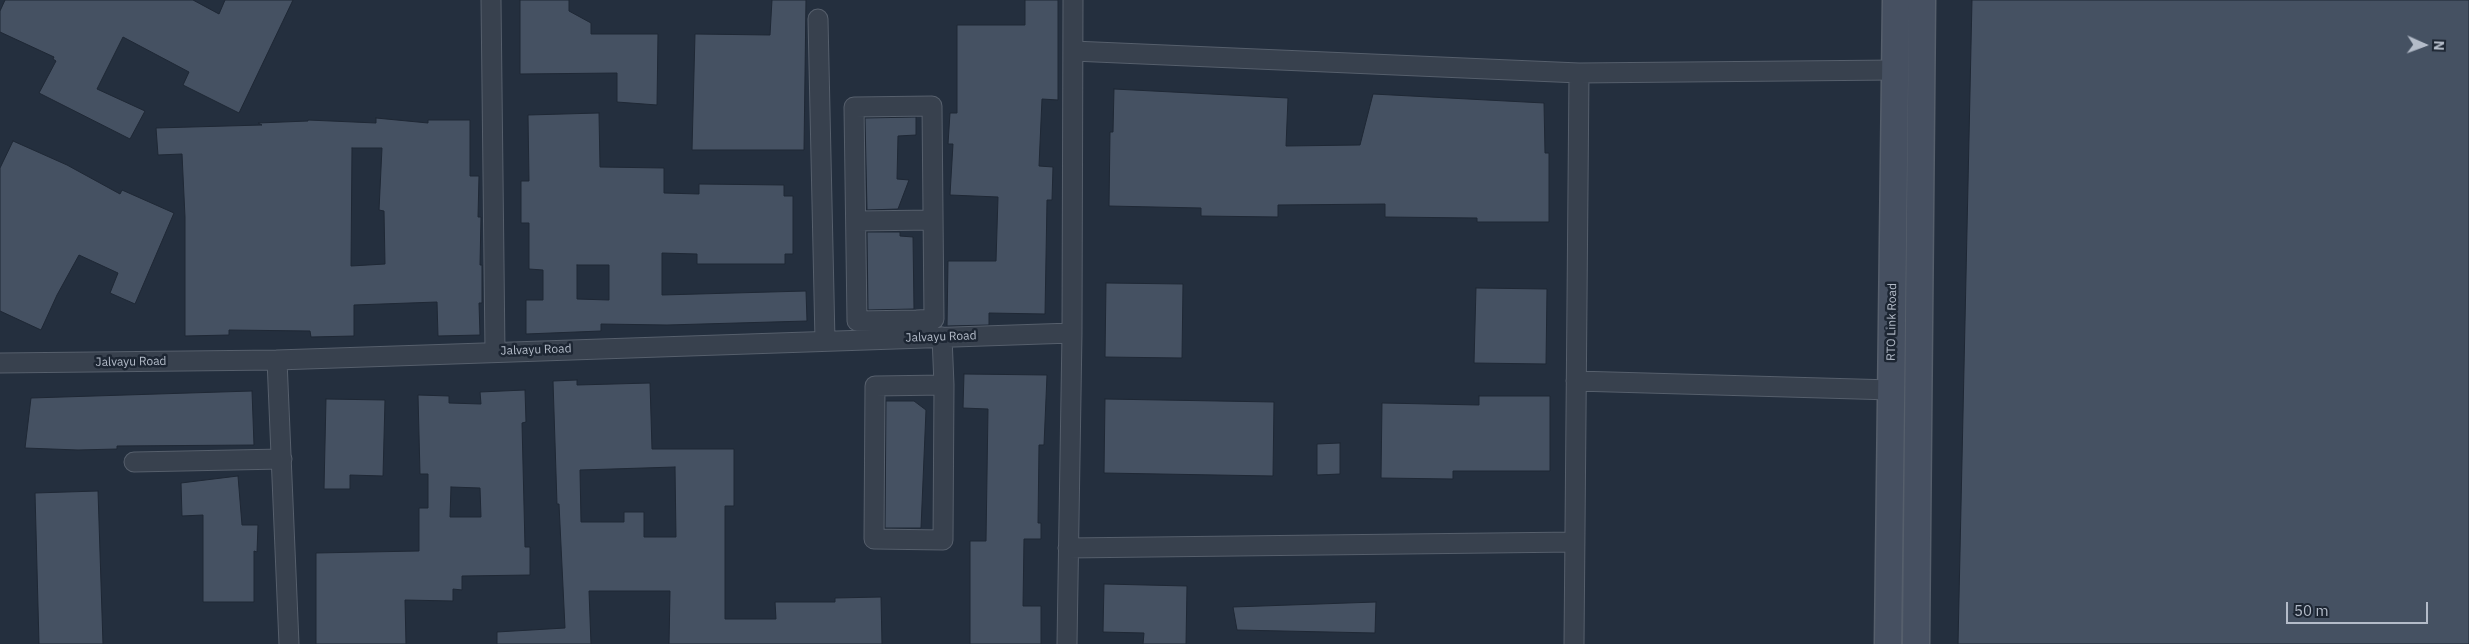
<!DOCTYPE html>
<style>
body{margin:0}
#map{position:relative;width:2469px;height:644px;overflow:hidden;background:#242f3e;font-family:"IBM Plex Sans",sans-serif}
canvas{display:block}
.north{position:absolute;left:2399px;top:20px;width:50px;height:50px;-webkit-text-stroke:4px #1d2633;paint-order:stroke;rotate:92deg;font-size:14px;font-weight:700;line-height:20px;text-align:center;color:#b4bcc9}
.north::after{content:'';display:block;margin:auto;width:18px;height:22px;background:#b4bcc9;clip-path:polygon(50% 0,100% 100%,50% 72%,0 100%)}
.scale{position:absolute;left:2286px;top:602px;width:142px;height:22px;box-sizing:border-box;border:2px solid #b4bcc9;border-top:0;padding-left:6px;font-size:15px;line-height:18px;white-space:nowrap;color:#b4bcc9;-webkit-text-stroke:4px #1d2633;paint-order:stroke}
</style>
<div id="map">
<canvas width="2469" height="644"></canvas>
<div class="north">N</div>
<div class="scale">50 m</div>
</div>
<script>
const ctx = document.querySelector('canvas').getContext('2d');
ctx.lineJoin = 'round';
function fill(path, color) { ctx.fillStyle = color; ctx.fill(path, 'evenodd'); }
const poly = rows => new Path2D(rows.map(r => 'M' + r).join(''));
function trace(path, color, width, dash) { ctx.strokeStyle = color; ctx.lineWidth = width; ctx.lineCap = dash ? 'butt' : 'round'; ctx.setLineDash(dash || []); ctx.stroke(path); }
function write(font, color, halo, rows, align = 'center') {
  ctx.font = font + ' "IBM Plex Sans",sans-serif'; ctx.lineWidth = 5; ctx.setLineDash([]); ctx.textBaseline = 'middle'; ctx.strokeStyle = halo; ctx.fillStyle = color; for (const [text, x, y, turn = 0] of rows) {
    ctx.save(); ctx.translate(x, y); ctx.rotate((+turn || 0) * Math.PI / 180); ctx.textAlign = isNaN(turn) ? turn : align; if (halo) ctx.strokeText(text, 0, 0); ctx.fillText(text, 0, 0); ctx.restore();
  }
}
const building = poly([
 [5,0,193,0,219,14,225,0,293,0,239,113,183,85,189,72,123,37,97,89,145,111,130,139,39,93,56,61,53,59,54,57,0,32,0,11,5,0],
 [520,0,569,0,569,11,591,23,591,34,658,34,657,105,617,102,617,73,520,74,520,0],
 [772,0,806,0,804,150,692,150,695,34,770,35,772,0],
 [1025,0,1058,0,1058,100,1042,99,1039,166,1053,167,1052,200,1047,200,1045,314,989,313,989,325,947,326,948,261,996,261,998,197,950,195,953,144,948,144,950,113,957,113,957,25,1025,25,1025,0],
 [1972,0,2469,0,2469,644,1958,644,1972,0],
 [1114,89,1288,98,1286,146,1360,145,1373,94,1544,103,1545,153,1549,153,1549,222,1477,222,1477,218,1385,217,1385,204,1278,205,1278,217,1201,216,1201,208,1109,206,1110,132,1113,132,1114,89],
 [599,113,600,167,664,168,664,193,699,194,699,184,784,185,784,196,793,196,793,254,785,254,785,264,697,264,697,254,662,253,662,295,806,291,807,321,667,325,601,324,601,331,526,334,526,300,543,300,543,270,529,269,529,223,521,223,521,181,529,181,528,115,599,113],
 [577,265,609,265,609,300,577,299,577,265],
 [916,117,916,135,898,136,897,179,909,180,898,209,867,210,865,118,916,117],
 [376,118,428,123,428,120,470,120,470,176,479,176,478,217,481,217,480,265,482,265,482,303,479,303,480,335,438,336,437,302,354,305,354,336,311,337,310,331,229,330,229,335,185,336,185,217,182,154,158,155,156,128,262,125,258,123,308,121,308,120,376,123,376,118],
 [352,148,382,148,379,210,384,211,385,264,351,266,352,148],
 [13,141,67,165,120,194,122,190,174,213,135,304,110,293,118,273,79,255,57,295,41,330,0,311,0,168,13,141],
 [867,232,900,232,900,236,913,237,914,309,868,310,867,232],
 [1106,283,1183,284,1182,358,1105,357,1106,283],
 [1476,288,1547,289,1546,364,1474,363,1476,288],
 [964,374,1047,375,1044,445,1039,445,1038,523,1041,523,1041,539,1024,539,1023,606,1041,606,1041,644,970,644,970,541,986,541,988,409,963,408,964,374],
 [577,380,577,385,650,383,652,449,734,449,734,506,725,506,725,619,776,619,775,602,835,602,835,598,881,597,882,644,669,644,670,591,589,591,591,644,497,644,497,632,565,628,559,504,557,504,553,381,577,380],
 [675,467,676,537,644,537,644,512,624,512,624,522,581,522,580,470,675,467],
 [525,390,526,422,522,423,525,547,530,547,530,575,462,576,462,590,453,589,453,601,405,600,406,644,316,644,316,553,419,551,419,508,428,508,428,474,420,474,418,395,449,396,449,403,481,404,480,392,525,390],
 [451,487,480,488,481,517,450,517,451,487],
 [252,391,254,445,117,446,117,449,78,450,25,448,31,398,252,391],
 [1479,396,1550,396,1550,471,1453,471,1453,479,1381,478,1382,403,1479,405,1479,396],
 [326,399,385,400,383,476,350,475,350,489,324,489,326,399],
 [1105,399,1274,402,1273,476,1104,473,1105,399],
 [886,401,914,401,926,410,921,528,885,528,886,401],
 [1340,443,1340,474,1317,475,1317,444,1340,443],
 [238,476,242,525,258,525,257,552,254,551,254,602,203,602,203,515,182,516,181,483,238,476],
 [98,491,103,644,39,644,35,493,98,491],
 [1104,584,1187,586,1186,644,1143,644,1144,633,1103,632,1104,584],
 [1376,602,1375,633,1237,630,1233,607,1376,602]
]);
fill(building, '#455162');
trace(building, '#1f2835', 1);
const street = poly([
 [491,0,495,351],
 [818,19,825,341],
 [1073,51,1579,73,1895,70],
 [856,221,933,220],
 [917,320,934,319,932,106,854,107,857,321,917,320,918,338],
 [942,337,944,385,875,386,874,539,943,540,944,385],
 [277,360,289,644],
 [0,363,277,360,1072,333],
 [1576,381,1892,390],
 [134,462,282,459],
 [1068,548,1575,542],
 [1067,644,1072,333,1073,0],
 [1574,644,1579,73]
]);
const secondary = poly([
 [1888,644,1896,0],
 [1916,644,1922,0]
]);
trace(street, '#565f6c', 21);
trace(secondary, '#565f6c', 29);
trace(street, '#38414e', 19);
trace(secondary, '#465061', 26);
write('12px', '#b4bcc9', '#1d2633', [
 ["RTO Link Road",1892,322,-89],
 ["Jalvayu Road",941,337,-2],
 ["Jalvayu Road",536,350,-2],
 ["Jalvayu Road",131,362,-1]
]);
</script>
